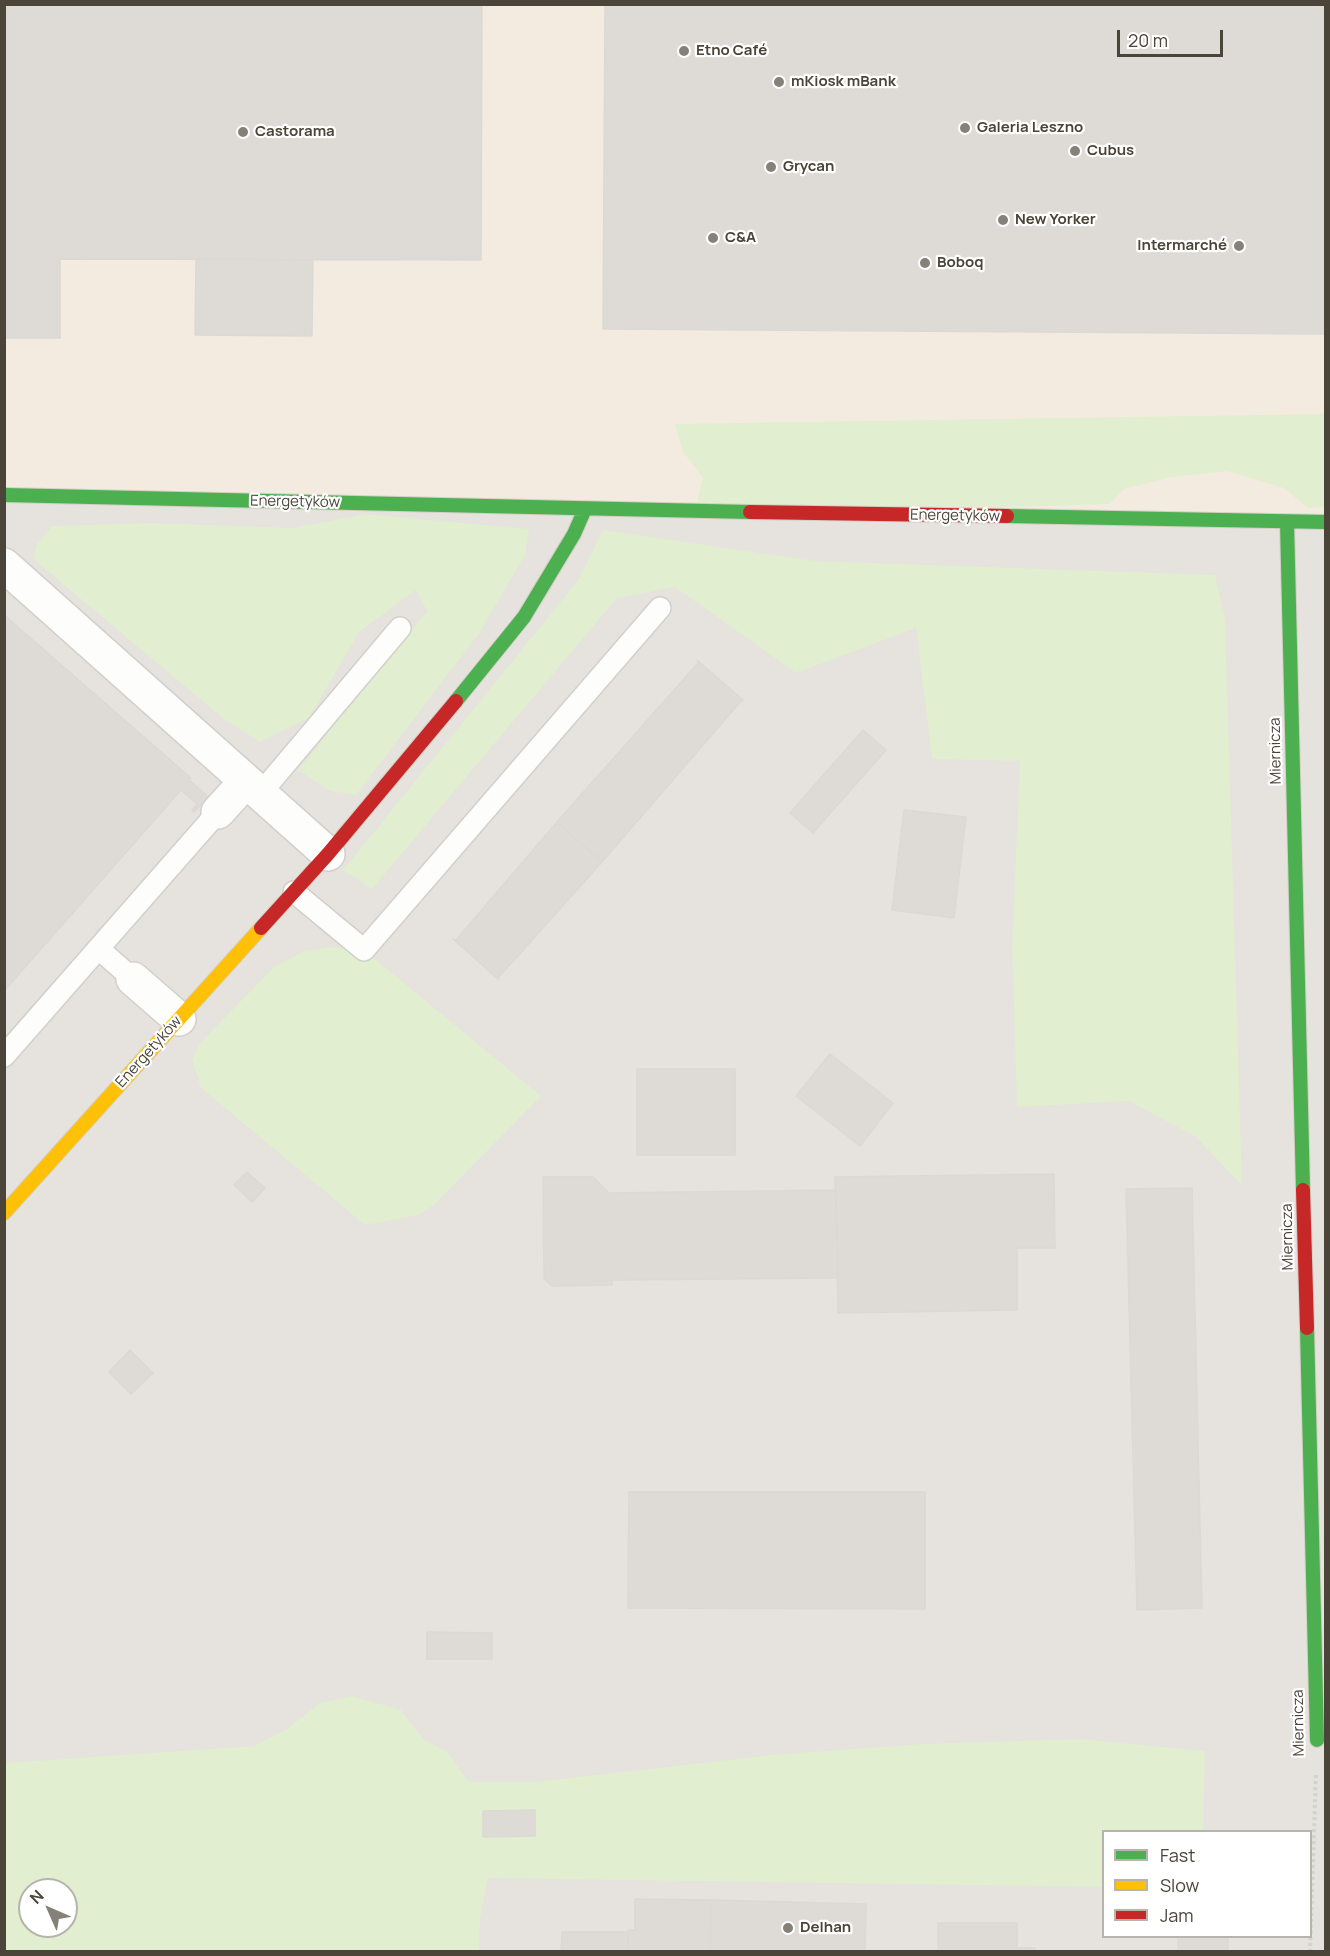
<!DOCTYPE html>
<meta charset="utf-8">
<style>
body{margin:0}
#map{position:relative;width:1330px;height:1956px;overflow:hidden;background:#f4f2ee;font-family:Manrope,sans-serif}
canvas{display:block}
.frame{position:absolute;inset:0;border:6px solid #4b4439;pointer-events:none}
.legend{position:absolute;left:1102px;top:1830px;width:210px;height:108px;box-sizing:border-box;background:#fff;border:2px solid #b7b4b0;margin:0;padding:8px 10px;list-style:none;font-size:18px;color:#4b4439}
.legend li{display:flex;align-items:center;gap:12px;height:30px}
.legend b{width:30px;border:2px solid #b7b4b0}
.north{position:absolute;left:18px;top:1878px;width:60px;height:60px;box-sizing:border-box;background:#fff;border:2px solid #b7b4b0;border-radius:50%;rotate:315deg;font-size:16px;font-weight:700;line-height:24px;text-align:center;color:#4b4439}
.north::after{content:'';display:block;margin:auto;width:21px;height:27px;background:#868178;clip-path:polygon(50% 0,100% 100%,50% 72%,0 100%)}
.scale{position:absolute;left:1117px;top:30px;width:106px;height:27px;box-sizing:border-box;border:3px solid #4b4439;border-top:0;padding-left:8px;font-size:18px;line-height:21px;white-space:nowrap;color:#4b4439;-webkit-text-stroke:4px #fff;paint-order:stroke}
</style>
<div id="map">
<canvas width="1330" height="1956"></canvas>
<div class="frame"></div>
<ul class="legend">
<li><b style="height:8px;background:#4caf50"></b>Fast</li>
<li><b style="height:8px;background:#ffc107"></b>Slow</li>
<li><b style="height:8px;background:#c62828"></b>Jam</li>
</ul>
<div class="north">N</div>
<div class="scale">20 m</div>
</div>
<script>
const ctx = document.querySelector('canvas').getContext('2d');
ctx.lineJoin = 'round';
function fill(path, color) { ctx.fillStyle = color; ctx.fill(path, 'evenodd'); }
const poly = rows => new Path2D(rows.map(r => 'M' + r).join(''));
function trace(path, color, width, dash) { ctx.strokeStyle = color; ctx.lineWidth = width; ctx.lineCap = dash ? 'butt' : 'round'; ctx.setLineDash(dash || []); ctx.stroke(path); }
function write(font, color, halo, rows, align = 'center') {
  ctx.font = font + ' Manrope,sans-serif'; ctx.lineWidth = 4.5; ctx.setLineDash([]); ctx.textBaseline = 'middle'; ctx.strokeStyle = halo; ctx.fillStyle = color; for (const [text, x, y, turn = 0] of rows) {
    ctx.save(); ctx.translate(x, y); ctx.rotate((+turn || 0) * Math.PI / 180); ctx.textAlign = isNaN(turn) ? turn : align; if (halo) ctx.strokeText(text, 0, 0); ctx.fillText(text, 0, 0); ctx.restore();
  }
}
fill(poly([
 [5,5,1325,5,1325,522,5,495]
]), '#f3ebdf');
fill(poly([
 [5,491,1325,522,1325,1951,5,1952],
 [1104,1832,1310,1832,1310,1936,1104,1936],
 [30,1890,66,1890,66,1926,30,1926]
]), '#e6e2de');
fill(poly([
 [1325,414,1325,507,1308,508,1284,488,1227,471,1172,477,1124,489,1109,504,694,516,703,477,683,452,675,424],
 [365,514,529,529,525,555,478,635,356,795,330,791,298,770,427,611,416,590,359,632,309,718,260,742,225,720,33,559,37,544,52,526,152,523,293,528],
 [603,530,815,561,1215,575,1225,618,1242,1186,1196,1137,1129,1101,1017,1107,1012,946,1020,761,932,759,916,628,796,673,675,587,617,598,372,889,343,870,579,579],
 [331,947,364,950,541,1096,435,1204,419,1215,365,1225,201,1088,192,1060,200,1043,274,967,302,952],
 [352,1696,401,1710,423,1739,447,1752,469,1782,534,1782,772,1755,922,1744,1080,1739,1205,1751,1203,1831,1104,1832,1103,1887,488,1878,480,1918,479,1951,5,1952,5,1763,254,1746,287,1729,320,1703],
 [30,1890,66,1890,66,1926,30,1926]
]), '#e1eecf');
const building = poly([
 [4,4,482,4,481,260,60,259,60,338,4,338,4,4],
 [605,4,1326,4,1326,334,603,329,605,4],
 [196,259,313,260,312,336,195,335,196,259],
 [4,615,191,778,189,780,208,797,194,812,192,810,197,804,181,790,4,991,4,615],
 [697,660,744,701,742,700,602,862,557,822,698,663,697,660],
 [863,730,886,750,813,833,790,813,863,730],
 [904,810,966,817,954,918,892,910,904,810],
 [557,822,602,862,498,978,499,980,453,939,456,940,557,822],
 [830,1054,893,1103,860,1146,796,1096,830,1054],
 [637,1069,735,1069,735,1155,637,1155,637,1069],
 [247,1172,265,1188,252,1202,234,1185,247,1172],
 [1054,1174,1055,1248,1017,1248,1017,1310,838,1313,835,1177,1054,1174],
 [543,1177,593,1177,609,1193,836,1190,838,1278,612,1280,612,1285,552,1286,544,1279,543,1177],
 [1192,1188,1202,1608,1137,1610,1126,1189,1192,1188],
 [130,1350,153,1373,131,1394,109,1372,130,1350],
 [629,1492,925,1492,925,1609,628,1608,629,1492],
 [427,1632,492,1633,492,1659,427,1659,427,1632],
 [535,1810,535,1836,483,1837,483,1811,535,1810],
 [635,1899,711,1900,710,1952,628,1952,628,1930,635,1930,635,1899],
 [711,1900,866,1904,865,1952,710,1952,711,1900],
 [938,1923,1017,1923,1017,1948,1035,1948,1035,1952,938,1952,938,1923],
 [562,1932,628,1932,628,1952,561,1952,562,1932],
 [1178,1936,1228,1936,1228,1952,1178,1952,1178,1936]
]);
fill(building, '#dedbd6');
trace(building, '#dcd9d4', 1.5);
const lane = poly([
 [260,794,400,628],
 [294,892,364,950,660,608],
 [99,949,133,979],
 [4,1056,218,812]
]);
const street = poly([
 [4,565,328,854],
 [218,812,246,781],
 [133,979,179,1019]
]);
const fast = poly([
 [4,495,750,512],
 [1007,516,1326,522],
 [1287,522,1303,1190],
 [456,701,524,617,574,534,585,509],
 [1307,1328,1317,1740]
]);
const slow = poly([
 [4,1213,261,928]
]);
const jam = poly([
 [750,512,1007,516],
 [261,928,328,854,456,701],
 [1303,1190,1307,1328]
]);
trace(lane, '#d2d0cb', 24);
trace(street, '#d2d0cb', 36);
trace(fast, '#d3cfc5', 16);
trace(slow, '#d3cfc5', 16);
trace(jam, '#d3cfc5', 16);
trace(poly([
 [1310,1952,1316,1772]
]), '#d3d2cc', 4, [3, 3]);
trace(lane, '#fdfdfc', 21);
trace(street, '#fdfdfc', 33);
trace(fast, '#4caf50', 14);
trace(slow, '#ffc107', 14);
trace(jam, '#c62828', 14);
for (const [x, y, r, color] of [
 [684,51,6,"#868178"],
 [779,82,6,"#868178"],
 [965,128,6,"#868178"],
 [243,132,6,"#868178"],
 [1075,151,6,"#868178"],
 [771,167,6,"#868178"],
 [1003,220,6,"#868178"],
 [713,238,6,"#868178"],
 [1239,246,6,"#868178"],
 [925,263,6,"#868178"],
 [788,1928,6,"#868178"]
]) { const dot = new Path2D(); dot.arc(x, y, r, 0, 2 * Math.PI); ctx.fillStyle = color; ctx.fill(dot); trace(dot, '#fff', 2); }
write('bold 15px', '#4b4439', '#fff', [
 ["Etno Café",696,51],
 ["mKiosk mBank",791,82],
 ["Galeria Leszno",977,128],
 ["Castorama",255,132],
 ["Cubus",1087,151],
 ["Grycan",783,167],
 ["New Yorker",1015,220],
 ["C&A",725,238],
 ["Intermarché",1227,246,"right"],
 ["Boboq",937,263],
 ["Delhan",800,1928]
], 'left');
write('15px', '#4b4439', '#fff', [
 ["Energetyków",295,502,1],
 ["Energetyków",955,516,1],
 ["Miernicza",1276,751,-91],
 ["Energetyków",149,1052,-48],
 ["Miernicza",1288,1237,-91],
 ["Miernicza",1299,1723,-91]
]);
</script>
